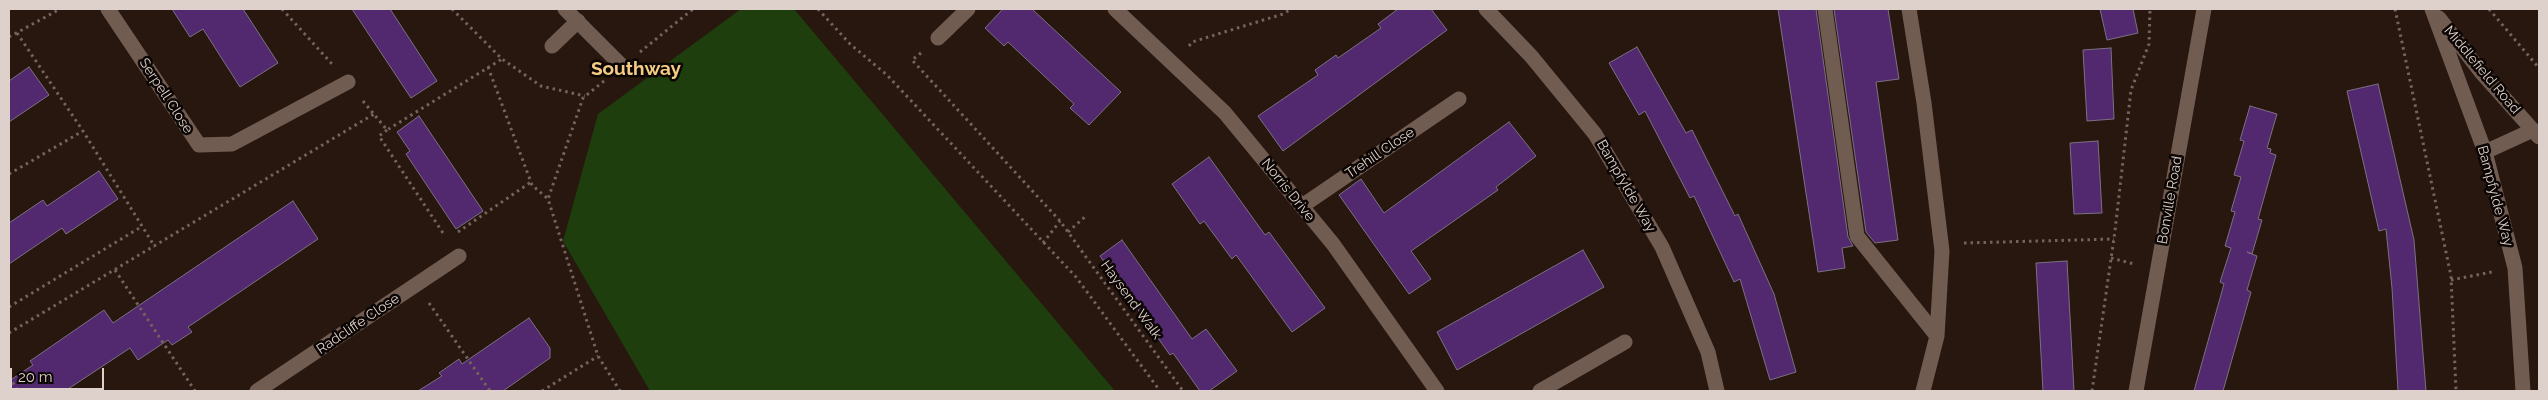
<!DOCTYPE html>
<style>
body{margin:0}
#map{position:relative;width:2548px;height:400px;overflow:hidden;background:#28170e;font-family:Raleway,sans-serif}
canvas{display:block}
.frame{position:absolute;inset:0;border:10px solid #ded1cb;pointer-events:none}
.scale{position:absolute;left:10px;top:368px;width:94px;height:22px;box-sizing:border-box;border:2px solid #ded1cb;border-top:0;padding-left:6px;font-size:15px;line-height:18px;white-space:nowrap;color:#ded1cb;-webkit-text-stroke:4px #0b0503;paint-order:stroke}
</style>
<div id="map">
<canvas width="2548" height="400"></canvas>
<div class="frame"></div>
<div class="scale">20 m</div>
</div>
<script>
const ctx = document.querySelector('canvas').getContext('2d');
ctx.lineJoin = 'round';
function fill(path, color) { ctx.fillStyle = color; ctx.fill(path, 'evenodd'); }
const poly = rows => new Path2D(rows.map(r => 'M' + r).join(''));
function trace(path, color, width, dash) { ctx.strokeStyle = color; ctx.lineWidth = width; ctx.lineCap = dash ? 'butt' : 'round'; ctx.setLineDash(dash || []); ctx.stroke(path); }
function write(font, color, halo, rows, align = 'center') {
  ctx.font = font + ' Raleway,sans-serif'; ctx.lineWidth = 5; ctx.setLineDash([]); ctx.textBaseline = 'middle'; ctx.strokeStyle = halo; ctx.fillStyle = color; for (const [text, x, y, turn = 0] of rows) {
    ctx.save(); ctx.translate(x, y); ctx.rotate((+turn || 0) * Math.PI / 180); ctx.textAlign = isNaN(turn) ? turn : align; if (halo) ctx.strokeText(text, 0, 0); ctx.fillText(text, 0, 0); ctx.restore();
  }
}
fill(poly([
 [741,9,794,9,1115,391,650,391,563,241,598,114]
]), '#1f3e0d');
const building = poly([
 [172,9,243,9,278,63,240,87,203,29,190,37,172,9],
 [352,9,390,9,437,81,411,98,352,9],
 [1003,9,1032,9,1121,92,1089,125,1070,108,1074,104,1008,42,1004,46,985,28,1003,9],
 [1398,9,1431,9,1447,30,1283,151,1258,116,1318,75,1315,70,1336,55,1338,58,1381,28,1378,24,1398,9],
 [1778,9,1816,9,1848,237,1853,246,1842,248,1845,268,1818,272,1778,9],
 [1834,9,1888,9,1899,79,1876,82,1898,240,1875,243,1866,232,1834,9],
 [2100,9,2133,9,2138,33,2107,40,2100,9],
 [1637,47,1686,133,1692,130,1735,216,1738,214,1774,294,1796,372,1770,380,1740,279,1734,282,1694,196,1690,198,1645,111,1639,115,1609,63,1637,47],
 [2111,48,2114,119,2087,121,2083,50,2111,48],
 [29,67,49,95,9,122,9,81,29,67],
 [2378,84,2414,240,2426,391,2398,391,2392,288,2386,229,2379,231,2347,91,2378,84],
 [2250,106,2277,114,2267,148,2271,149,2270,153,2276,155,2258,219,2262,220,2252,254,2247,252,2257,256,2247,290,2251,292,2223,391,2194,391,2224,284,2220,282,2231,248,2225,246,2235,212,2231,211,2241,177,2234,175,2244,141,2240,140,2250,106],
 [419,116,483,211,456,229,406,154,410,151,397,132,419,116],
 [1509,122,1536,156,1496,187,1498,190,1411,251,1431,279,1409,294,1339,195,1361,179,1384,213,1509,122],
 [2098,141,2102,213,2074,214,2070,143,2098,141],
 [1209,157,1265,235,1269,232,1325,308,1292,332,1236,255,1232,259,1204,221,1200,224,1172,184,1209,157],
 [99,171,118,199,66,234,62,228,9,264,9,223,43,200,47,206,99,171],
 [293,201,318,239,188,327,192,332,172,345,168,340,138,360,130,348,65,391,9,391,9,381,33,365,30,361,104,310,113,323,293,201],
 [1122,240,1192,339,1206,329,1237,371,1209,391,1200,391,1173,353,1170,355,1100,256,1122,240],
 [1583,250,1604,287,1457,370,1437,332,1583,250],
 [2067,261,2074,391,2043,391,2036,263,2067,261],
 [529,318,550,348,550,358,503,391,418,391,442,376,439,373,459,359,462,364,529,318]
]);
fill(building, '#52286e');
trace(building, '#7b7184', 1);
trace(poly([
 [282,9,332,64],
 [452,9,502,59,541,86,585,96],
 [818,9,850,44,887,75,1076,277,1160,391],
 [2395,9,2451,276,2456,391],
 [2489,9,2539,68],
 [17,33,83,131,155,247],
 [9,37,60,9],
 [1189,46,1192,42,1283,14,1291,9],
 [640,52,693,9],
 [921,53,912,60,1060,221,1183,391],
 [488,67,532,185,548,199],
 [604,81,583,98,548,199,598,356,620,391],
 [363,101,387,130,502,59],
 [387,130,379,136,445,236],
 [9,174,83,131],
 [458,232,531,182],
 [1068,232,1087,215],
 [1043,243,1060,221],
 [1964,243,2114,239],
 [2111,258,2134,264],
 [115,270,195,391],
 [2451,280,2492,272],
 [429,303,490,391],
 [9,307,141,227],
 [9,333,374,114],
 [9,377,18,391],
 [542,391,598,356],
 [2092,391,2115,231,2131,90,2149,44,2150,9]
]), '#74645d', 3, [2.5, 4]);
trace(poly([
 [108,9,199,145,232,144,348,82],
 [565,9,622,66],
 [1115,9,1225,113,1333,244,1437,391],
 [1486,9,1531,56,1595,134,1662,247,1708,352,1717,391],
 [1825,9,1857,236,1937,336],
 [1909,9,1924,103,1942,251,1937,336,1923,391],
 [2432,9,2485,152,2515,268,2523,391],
 [2439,18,2481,72,2539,137],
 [938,38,968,9],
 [552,46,578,21],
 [2485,152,2533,130],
 [1302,206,1459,99],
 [257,391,459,256],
 [1540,391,1625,342],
 [2136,391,2204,9]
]), '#715c52', 15);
write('14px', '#ded1cb', '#0b0503', [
 ["Middlefield Road",2482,70,50],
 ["Serpell Close",166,96,57],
 ["Trehill Close",1380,153,-34],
 ["Bampfylde Way",1626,186,60],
 ["Norris Drive",1288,190,51],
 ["Bampfylde Way",2495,196,75],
 ["Bonville Road",2170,200,-80],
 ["Haysend Walk",1131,300,54],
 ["Radcliffe Close",358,324,-34]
]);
write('bold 19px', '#f4cb85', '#0b0503', [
 ["Southway",636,69]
]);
</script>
